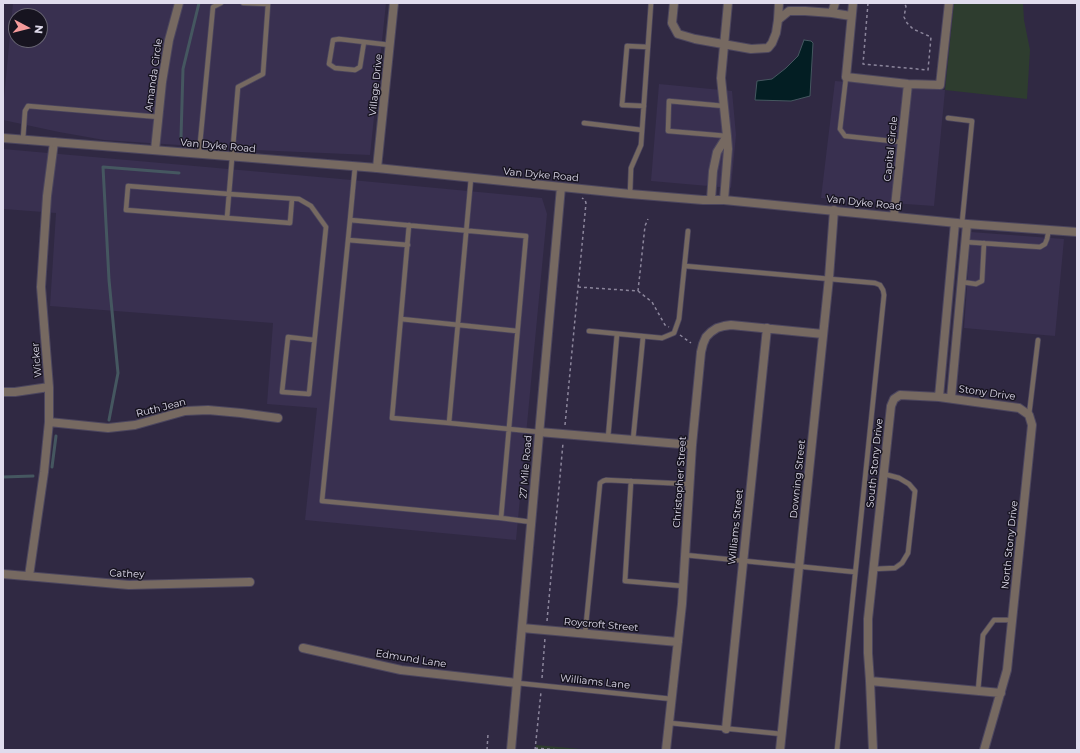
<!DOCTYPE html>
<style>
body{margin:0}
#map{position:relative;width:1080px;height:753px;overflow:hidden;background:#302943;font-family:Montserrat,sans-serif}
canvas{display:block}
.frame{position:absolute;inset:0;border:4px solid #e0dced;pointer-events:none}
.north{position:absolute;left:8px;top:8px;width:40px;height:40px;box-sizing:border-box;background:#171420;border:1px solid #676472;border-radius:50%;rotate:97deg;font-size:11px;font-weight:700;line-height:16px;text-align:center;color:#e0dced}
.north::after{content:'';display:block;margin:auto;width:14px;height:18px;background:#f59b9c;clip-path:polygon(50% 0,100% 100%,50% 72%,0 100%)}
</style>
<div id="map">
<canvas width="1080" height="753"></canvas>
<div class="frame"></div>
<div class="north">N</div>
</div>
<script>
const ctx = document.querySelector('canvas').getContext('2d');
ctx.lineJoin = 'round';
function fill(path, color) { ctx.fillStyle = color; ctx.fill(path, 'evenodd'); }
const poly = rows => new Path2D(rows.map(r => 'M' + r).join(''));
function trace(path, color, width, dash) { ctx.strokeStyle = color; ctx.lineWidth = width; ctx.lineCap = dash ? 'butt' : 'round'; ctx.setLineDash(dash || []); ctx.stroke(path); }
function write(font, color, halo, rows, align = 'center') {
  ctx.font = font + ' Montserrat,sans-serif'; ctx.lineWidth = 3; ctx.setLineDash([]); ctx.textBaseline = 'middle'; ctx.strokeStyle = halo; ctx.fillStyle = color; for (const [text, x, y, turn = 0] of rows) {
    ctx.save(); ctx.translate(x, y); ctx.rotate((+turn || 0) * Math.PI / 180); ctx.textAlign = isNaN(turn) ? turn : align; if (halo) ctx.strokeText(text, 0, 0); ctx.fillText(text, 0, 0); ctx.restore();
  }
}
fill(poly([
 [13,3,386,3,370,155,254,150,104,140,59,132,3,120,3,109],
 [16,16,40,16,40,40,16,40],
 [835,81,945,90,934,206,821,198],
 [659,84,732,91,736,135,731,188,651,181],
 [3,149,341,179,542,198,547,214,516,540,305,520,317,408,267,404,273,323,50,306,56,213,4,209,3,214],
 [971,232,1064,239,1055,336,964,328]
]), '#393050');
fill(poly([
 [954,3,1023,3,1024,20,1030,50,1027,99,945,90],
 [536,745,592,750,535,750]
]), '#2e3d2f');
const water = poly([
 [804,40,811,41,813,43,810,96,791,101,755,100,757,81,772,79,786,68,798,56,804,40]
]);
fill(water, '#031e23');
trace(water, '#455760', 1);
trace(poly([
 [181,137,183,69,199,3],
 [109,420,118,373,109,280,103,167,179,173],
 [52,467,56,436],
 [3,477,33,476]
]), '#455760', 3);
const service = poly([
 [243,3,268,4,263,74,238,87,229,194,299,199,311,206,326,227,309,394,282,392,288,337,314,340],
 [364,42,360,67,355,70,335,68,329,64,333,40,339,39,390,45],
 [846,77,840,129,845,136,901,142],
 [644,106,622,105,627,46,648,47],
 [724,106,669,101,668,131,727,136],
 [948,118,972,121,962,223],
 [584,123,642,130],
 [23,139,25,111,28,106,159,117],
 [199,154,213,7,221,3],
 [471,178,449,423,539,432],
 [630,194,631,168,641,145,651,3],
 [227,218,229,194,128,186,126,210,290,223,292,199],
 [350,220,526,236,501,518,322,501,350,220],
 [350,220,355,167],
 [409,225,392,418,449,423],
 [348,240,408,245],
 [965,242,1040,247,1045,244,1047,239,1049,229],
 [685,266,875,283,880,285,883,290,884,295,837,750],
 [962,282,976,284,982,281,984,243],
 [401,319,517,331],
 [589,331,662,338,674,333,679,319,688,231],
 [1029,415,1038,340],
 [608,438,617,334],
 [633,440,643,337],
 [631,481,625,581,683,586],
 [501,518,531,522],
 [685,555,855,572],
 [874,569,895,568,902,563,908,553,915,491,909,484,899,478,884,474],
 [585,634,600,483,603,481,606,480,689,484],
 [517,683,672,699],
 [978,691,983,635,994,620,1012,620],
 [670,723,782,734]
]);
const minor = poly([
 [674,3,672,23,678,34,695,39,751,49,768,48,772,43,776,33,778,20,789,11,805,11,832,13,835,3],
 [853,3,846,77,908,84,940,85,949,3],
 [832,13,851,16],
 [778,20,779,3],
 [727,136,721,78,728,3],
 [155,150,162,82,169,40,179,3],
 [377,168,394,3],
 [711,200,713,171,717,152,727,136,728,149,724,200],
 [894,216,908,84],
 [3,392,15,392,49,387],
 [939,397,955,223],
 [951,398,967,224],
 [49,422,108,428,135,425,185,411,208,410,241,413,278,418],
 [539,432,692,445],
 [3,574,129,585,250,582],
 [29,576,44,472,49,422,49,387,41,287,47,196,54,142],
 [522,628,678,642],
 [303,648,401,670,517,683],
 [870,681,1001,693],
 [726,729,767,328],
 [666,750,682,604,692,445,701,352,703,344,706,337,711,332,717,328,724,326,731,325,823,334],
 [780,750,829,278,834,210],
 [873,750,870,681,868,653,868,619,891,406,894,399,900,395,939,397,1019,408,1029,415,1032,425,1007,670,984,750]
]);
const tertiary = poly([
 [3,138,377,168,630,194,703,200,724,200,967,224,1077,232],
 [511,750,561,187]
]);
trace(service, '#4c465e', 6);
trace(minor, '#4c465e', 10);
trace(tertiary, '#4c465e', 10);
trace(poly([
 [868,3,863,64,928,70,931,37,913,29,907,23,904,17,906,6,902,3],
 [578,287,638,291,645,226,648,219],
 [638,291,652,302,665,325,669,327],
 [680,335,691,343],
 [565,425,586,203,585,200,582,198],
 [547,621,563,443],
 [542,678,545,638],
 [535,748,560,750],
 [487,750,488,734],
 [535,750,541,692]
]), '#8c869c', 1.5, [3, 3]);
trace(service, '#766961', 4.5);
trace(minor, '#766961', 8);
trace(tertiary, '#766961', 8);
write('10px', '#e0dced', '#171420', [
 ["Amanda Circle",154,75,-82],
 ["Village Drive",376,85,-84],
 ["Van Dyke Road",218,146,5],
 ["Capital Circle",891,149,-84],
 ["Van Dyke Road",541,175,5],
 ["Van Dyke Road",864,203,6],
 ["Wicker",37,360,-95],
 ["Stony Drive",987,393,8],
 ["Ruth Jean",161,408,-14],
 ["South Stony Drive",875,463,-84],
 ["27 Mile Road",526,467,-85],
 ["Downing Street",798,479,-84],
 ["Christopher Street",680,482,-86],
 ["Williams Street",736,527,-84],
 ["North Stony Drive",1010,545,-84],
 ["Cathey",127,574,2],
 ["Roycroft Street",601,625,5],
 ["Edmund Lane",411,659,9],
 ["Williams Lane",595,682,6]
]);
</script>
